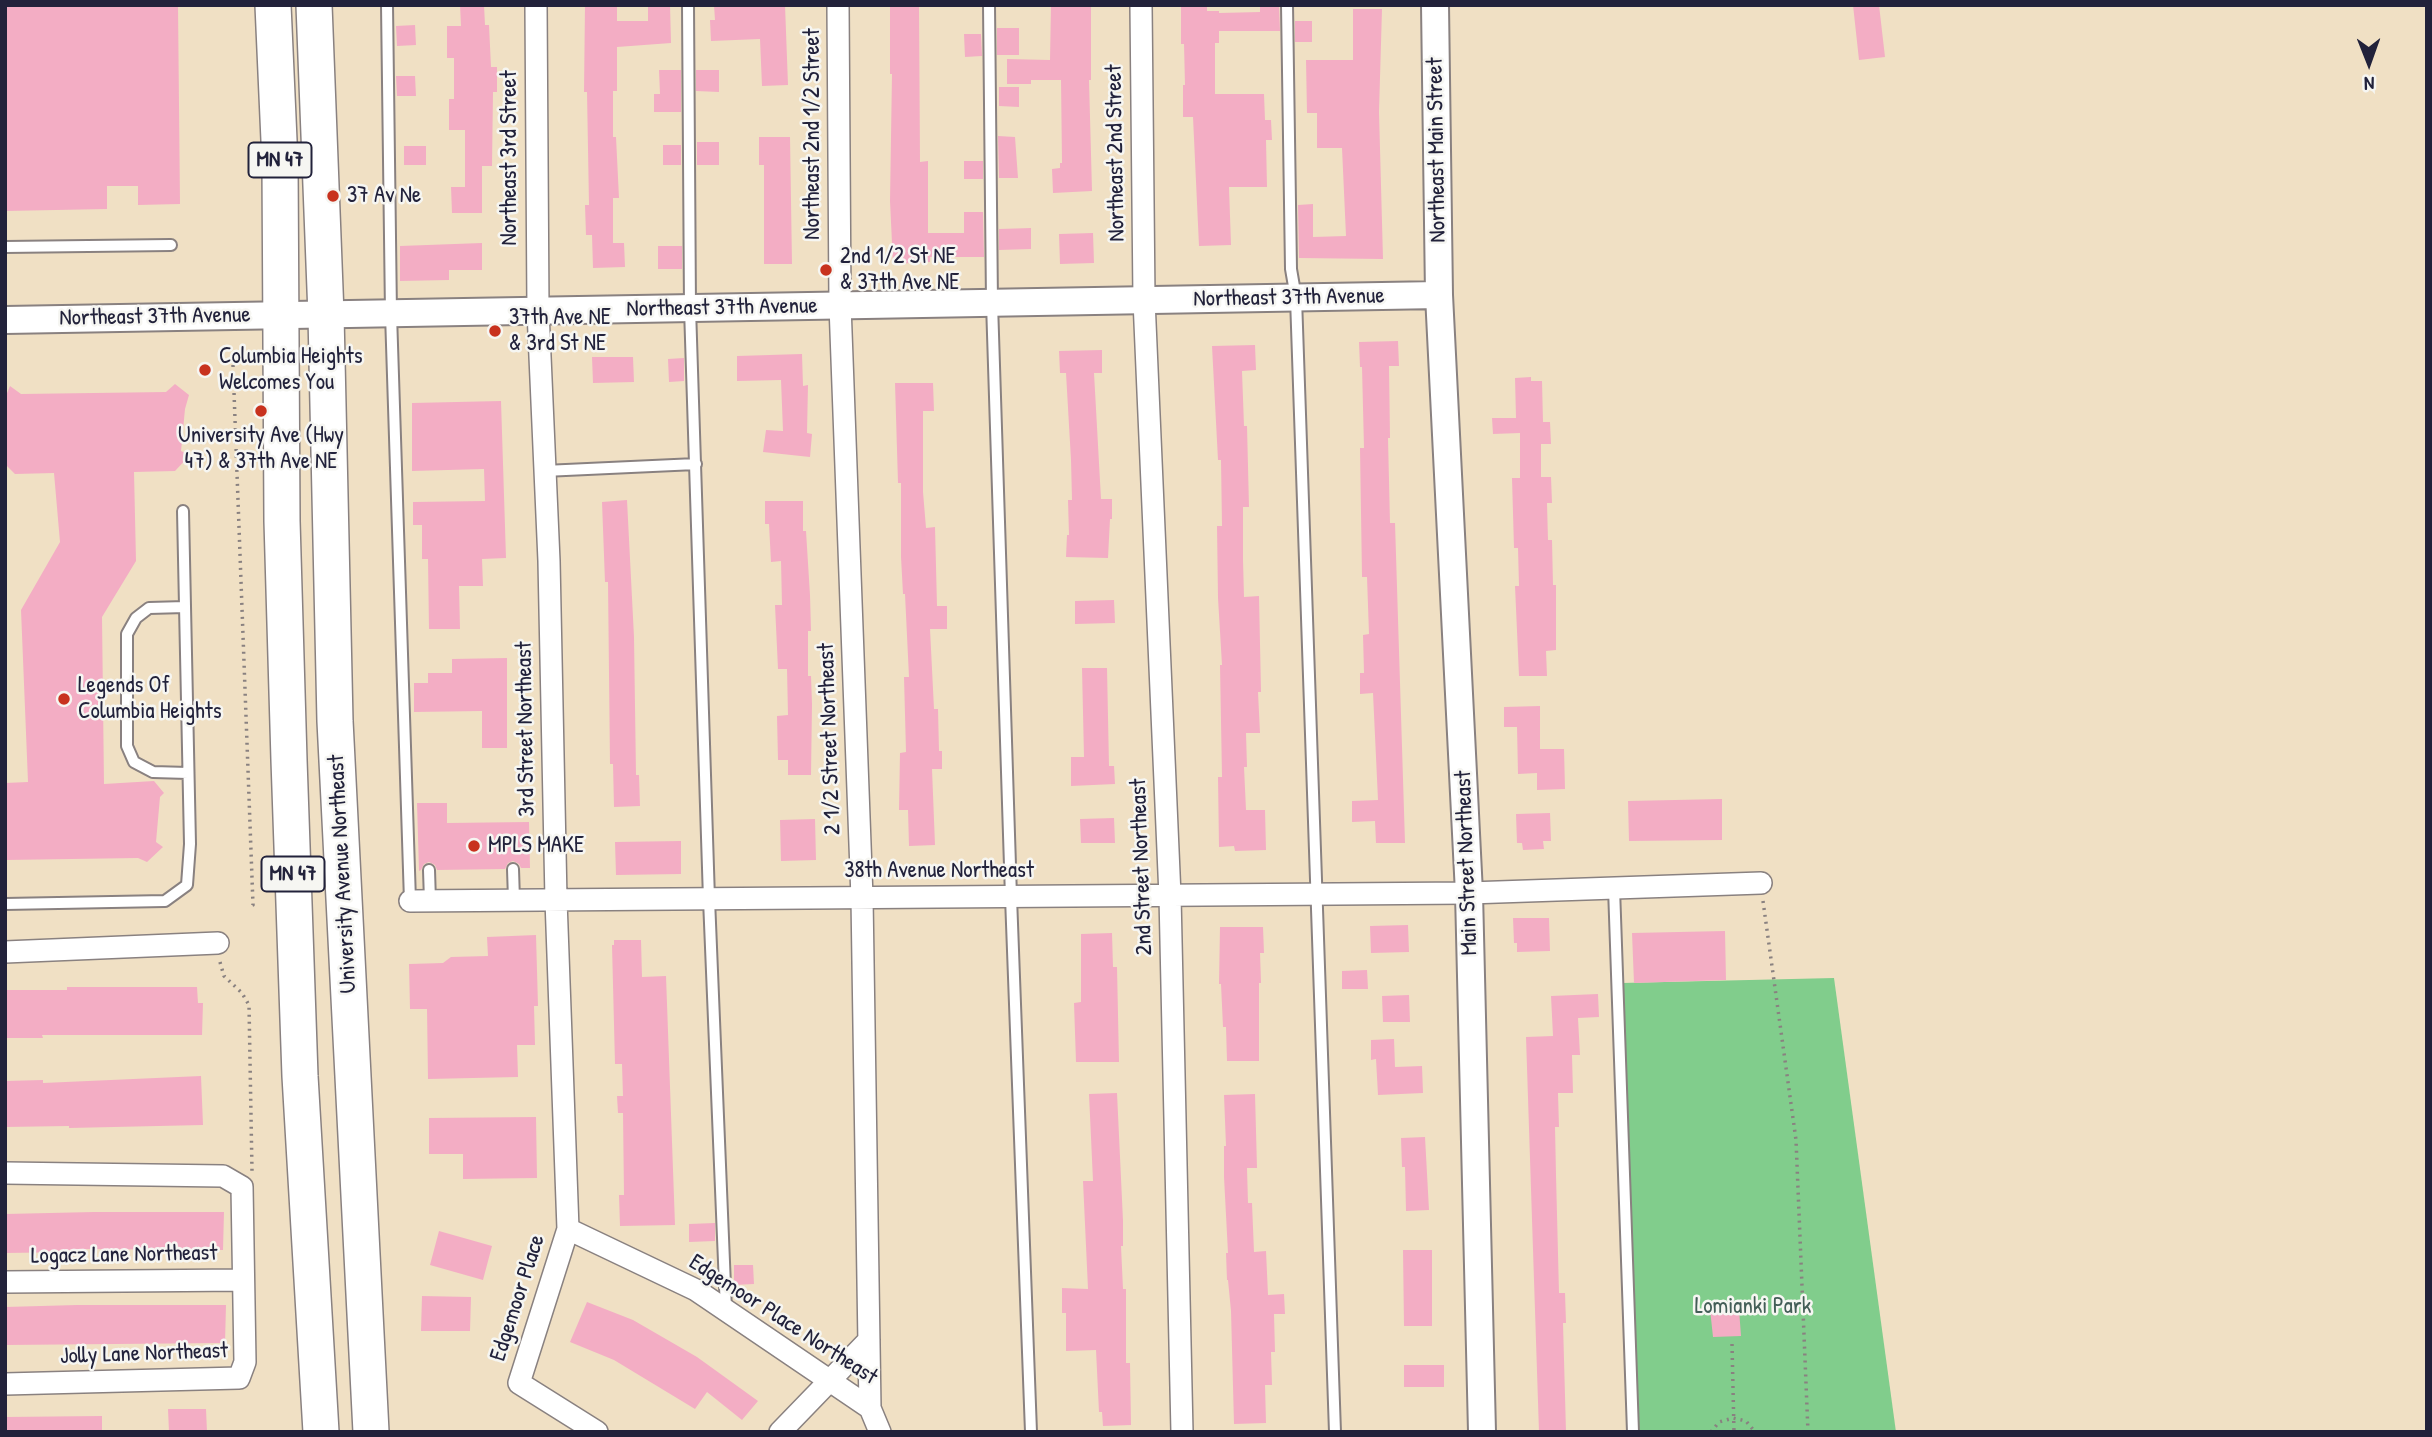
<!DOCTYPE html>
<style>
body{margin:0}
#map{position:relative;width:2432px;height:1437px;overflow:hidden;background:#f0e0c4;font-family:"Patrick Hand",sans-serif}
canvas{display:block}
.frame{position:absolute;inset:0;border:7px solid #22223b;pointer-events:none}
.north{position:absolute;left:2334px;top:28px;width:70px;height:70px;-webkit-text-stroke:5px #f6f6f2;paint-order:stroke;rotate:179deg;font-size:19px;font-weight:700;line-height:28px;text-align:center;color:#22223b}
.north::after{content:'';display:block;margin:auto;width:24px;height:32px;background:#22223b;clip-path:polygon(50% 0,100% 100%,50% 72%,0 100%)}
</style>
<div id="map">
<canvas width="2432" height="1437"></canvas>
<div class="frame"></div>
<div class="north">N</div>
</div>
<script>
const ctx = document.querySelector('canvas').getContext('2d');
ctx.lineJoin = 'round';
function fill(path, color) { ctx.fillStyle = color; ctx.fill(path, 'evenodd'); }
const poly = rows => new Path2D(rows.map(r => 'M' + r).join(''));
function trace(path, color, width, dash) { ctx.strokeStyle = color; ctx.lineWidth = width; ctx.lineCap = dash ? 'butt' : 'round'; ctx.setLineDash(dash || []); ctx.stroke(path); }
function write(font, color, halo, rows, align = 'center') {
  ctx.font = font + ' "Patrick Hand",sans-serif'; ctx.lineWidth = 5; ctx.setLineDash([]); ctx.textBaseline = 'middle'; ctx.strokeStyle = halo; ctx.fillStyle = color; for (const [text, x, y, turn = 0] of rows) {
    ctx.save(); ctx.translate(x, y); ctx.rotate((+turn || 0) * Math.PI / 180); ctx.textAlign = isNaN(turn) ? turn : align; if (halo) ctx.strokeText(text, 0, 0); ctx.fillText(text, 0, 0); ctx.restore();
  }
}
fill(poly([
 [1834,978,1896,1432,1630,1432,1622,983]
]), '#81cd8c');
fill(poly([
 [5,5,178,5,180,204,138,205,138,186,107,186,107,209,5,211],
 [460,5,484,5,485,25,489,25,491,67,497,67,497,92,493,92,492,166,482,166,482,213,452,213,451,187,465,187,465,130,449,130,449,99,454,99,454,58,447,58,447,26,461,26],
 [585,5,617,5,617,21,648,21,648,5,670,5,671,43,617,47,617,91,613,91,613,137,616,137,619,198,613,198,613,243,624,243,625,267,593,268,592,235,586,235,585,205,589,205,587,92,584,92],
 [714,5,785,5,788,85,762,86,760,39,711,41,710,20,715,20],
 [890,5,919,5,920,162,928,161,928,233,964,233,964,212,983,212,984,257,930,257,930,262,893,264,890,201,892,74,890,74],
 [1051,5,1091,5,1091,80,1089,80,1092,191,1053,193,1052,169,1060,168,1060,163,1062,163,1061,80,1031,80,1031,84,1007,84,1007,59,1050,60],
 [1181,5,1207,5,1207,11,1219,11,1219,13,1260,12,1260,5,1279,5,1280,31,1219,31,1219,43,1215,43,1215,94,1264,94,1265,120,1271,120,1272,140,1266,140,1267,187,1229,187,1231,245,1199,246,1193,117,1183,117,1183,85,1185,85,1184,44,1181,44],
 [1853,5,1879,5,1885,57,1859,60],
 [1353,9,1382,9,1379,112,1383,259,1299,258,1298,205,1313,204,1313,237,1346,236,1342,148,1317,148,1317,113,1307,113,1306,60,1353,60],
 [1295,21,1312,21,1312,42,1295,42],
 [415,25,416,45,397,46,396,26],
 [997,28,1019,28,1019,55,997,55],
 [964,34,981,34,982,56,965,57],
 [659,70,681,70,681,112,654,112,654,94,660,94],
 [696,70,719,70,719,92,696,91],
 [396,76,415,76,416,96,397,96],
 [999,87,1019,87,1019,107,999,106],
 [998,136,1015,137,1018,178,999,178],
 [759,137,790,137,792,264,764,264,764,165,759,165],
 [697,142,719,142,719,165,697,165],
 [663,145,681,145,681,165,663,165],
 [404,146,426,146,426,165,404,165],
 [964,161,983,161,983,179,964,179],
 [1031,228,1031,249,999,250,999,229],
 [1093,233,1094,263,1060,264,1059,234],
 [482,243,482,270,449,270,449,280,400,281,400,246],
 [658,246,682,246,682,269,658,269],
 [1398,341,1399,366,1389,366,1390,438,1388,438,1390,523,1395,523,1405,843,1376,843,1375,821,1352,822,1352,801,1378,800,1373,693,1360,694,1360,673,1364,673,1363,635,1369,634,1367,577,1362,577,1360,448,1364,448,1362,367,1360,367,1359,342],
 [1255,345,1256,370,1242,371,1244,426,1247,426,1249,507,1243,507,1243,560,1244,597,1259,596,1261,692,1258,692,1260,733,1246,733,1247,767,1244,767,1246,810,1265,810,1266,850,1235,851,1234,846,1219,847,1218,777,1222,777,1220,665,1222,665,1218,598,1217,526,1222,526,1221,460,1218,460,1212,346],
 [1102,350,1102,373,1094,373,1101,499,1112,499,1112,519,1110,519,1108,558,1066,557,1067,535,1069,535,1068,500,1072,500,1071,460,1066,373,1060,373,1059,351],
 [802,354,803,386,808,385,807,433,812,434,810,457,763,452,766,430,783,431,781,380,737,381,737,356],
 [592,357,633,357,634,382,593,383],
 [684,358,684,381,669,382,668,359],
 [1531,377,1531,381,1542,381,1543,422,1550,422,1551,444,1541,444,1541,477,1551,477,1552,503,1547,503,1548,540,1552,540,1553,585,1556,585,1556,650,1546,651,1547,676,1519,676,1515,586,1519,586,1518,548,1514,548,1512,478,1520,478,1520,433,1493,434,1492,418,1516,418,1515,378],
 [895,383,933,383,934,411,923,411,923,492,926,528,935,527,937,606,947,606,947,629,930,629,934,709,938,709,939,751,942,751,942,769,932,769,935,845,909,846,908,810,899,810,900,753,906,752,904,677,909,677,905,594,903,594,901,557,901,483,898,483],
 [175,384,189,395,185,409,181,451,190,455,175,471,134,472,136,561,102,617,104,784,154,781,164,793,160,797,156,842,163,847,147,862,138,858,5,860,5,783,28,782,21,610,60,542,54,473,15,474,5,464,5,398,10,386,21,394,166,392],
 [501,401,506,558,482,559,483,586,459,586,460,629,429,629,428,559,422,559,422,525,413,525,413,502,485,501,484,469,412,471,412,403],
 [627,500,634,637,636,775,639,775,640,806,614,807,613,764,610,764,608,582,605,582,602,502],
 [765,501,803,501,803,531,806,531,810,595,811,631,808,631,808,676,811,676,812,704,811,775,788,775,788,760,778,760,777,716,788,715,787,669,778,669,775,605,782,605,781,561,771,562,769,524,765,524],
 [1114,600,1115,623,1075,624,1075,601],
 [507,658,507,748,482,748,482,711,414,712,414,683,428,683,428,673,452,673,452,659],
 [1082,668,1107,668,1109,766,1114,766,1115,784,1071,786,1071,757,1084,757],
 [1540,706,1540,749,1564,749,1565,789,1537,790,1537,773,1518,774,1517,727,1504,727,1504,707],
 [1722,799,1722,840,1629,841,1628,801],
 [417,803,447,803,447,823,529,822,530,868,521,868,519,864,513,861,508,863,505,869,437,870,435,865,429,862,424,864,421,870,419,871],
 [1550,813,1551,841,1543,841,1544,849,1523,850,1522,843,1517,843,1516,814],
 [1114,818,1115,843,1081,843,1080,819],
 [815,819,816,860,781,861,780,820],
 [681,841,681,874,616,875,615,842],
 [1513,918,1549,918,1550,951,1517,952,1517,943,1514,943],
 [1408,925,1409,952,1371,953,1370,926],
 [1220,927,1263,927,1264,953,1260,953,1261,983,1259,983,1259,1061,1227,1061,1226,1027,1223,1027,1221,984,1219,984],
 [1725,931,1726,980,1634,983,1632,933],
 [1112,933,1113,967,1117,967,1119,1062,1076,1062,1074,1003,1081,1002,1081,934],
 [536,935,538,1006,534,1006,535,1045,517,1045,518,1077,428,1079,427,1009,410,1009,409,964,443,963,451,957,488,956,487,937],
 [614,940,641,940,642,977,666,976,675,1225,620,1226,619,1195,624,1195,623,1113,618,1113,617,1096,623,1096,622,1064,615,1064,612,945,614,945],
 [1367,970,1368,989,1342,989,1342,971],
 [67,987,197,987,198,1003,203,1003,202,1035,42,1035,43,1038,5,1038,5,990,67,990],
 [1598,994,1599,1017,1578,1018,1580,1055,1572,1055,1573,1093,1558,1093,1559,1127,1555,1127,1556,1175,1559,1293,1565,1293,1566,1323,1563,1323,1566,1432,1539,1432,1526,1037,1553,1036,1551,996],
 [1409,995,1410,1022,1383,1022,1382,996],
 [1394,1039,1395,1067,1422,1066,1423,1093,1378,1095,1376,1059,1371,1060,1371,1040],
 [201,1076,203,1125,69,1128,69,1126,5,1127,5,1081,43,1080,43,1083],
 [1117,1093,1123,1221,1123,1246,1121,1246,1123,1289,1126,1289,1126,1363,1130,1363,1131,1425,1103,1426,1102,1412,1099,1412,1096,1350,1066,1351,1066,1313,1062,1313,1062,1288,1088,1289,1083,1181,1093,1181,1089,1094],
 [1255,1094,1257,1168,1247,1168,1248,1203,1252,1203,1254,1252,1266,1251,1268,1295,1284,1294,1285,1314,1274,1314,1275,1352,1271,1352,1272,1385,1265,1385,1266,1423,1234,1424,1231,1311,1228,1280,1227,1280,1226,1253,1228,1253,1224,1177,1224,1146,1226,1146,1224,1095],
 [536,1117,537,1178,463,1179,463,1154,429,1154,429,1118],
 [1425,1137,1429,1210,1406,1211,1405,1167,1402,1167,1401,1138],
 [94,1212,224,1212,223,1250,76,1249,76,1252,5,1253,5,1214],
 [715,1223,715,1241,689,1242,689,1224],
 [439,1231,492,1246,483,1280,430,1265],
 [1403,1250,1432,1250,1432,1326,1404,1326],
 [734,1265,753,1265,754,1284,734,1285],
 [422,1296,471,1297,470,1331,421,1331],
 [587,1302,633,1320,697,1357,758,1401,742,1420,707,1392,695,1409,614,1360,570,1342],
 [77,1305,226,1305,225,1343,5,1345,5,1307],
 [1710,1309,1739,1309,1741,1336,1713,1337],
 [1404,1365,1444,1365,1444,1387,1404,1387],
 [168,1409,206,1409,207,1432,169,1432],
 [102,1416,102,1432,5,1432,5,1417]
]), '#f3adc4');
const service = poly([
 [387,5,391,314,410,901],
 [688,5,690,308,709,899,726,1310],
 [989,5,992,303,1011,897,1031,1432],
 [1287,5,1291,269,1296,298,1335,1432],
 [5,247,171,245],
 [544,471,696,464],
 [185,607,149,608,136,618,127,634,127,746,134,762,153,772,188,773],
 [513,869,514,900],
 [429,870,430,901],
 [1614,888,1633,1432],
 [5,904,165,901,187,885,190,844,183,511]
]);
const minor = poly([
 [536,5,538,311,549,561,556,900,568,1229,519,1383,597,1432],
 [838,5,840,305,862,898,870,1408],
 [1141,5,1144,300,1170,896,1182,1432],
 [410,901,1469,893,1761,883],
 [5,952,218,943],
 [5,1173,223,1176,242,1187,245,1362,239,1378,5,1384],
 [568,1229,696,1290,870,1408,880,1432],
 [5,1282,243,1280],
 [780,1432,869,1340]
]);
const tertiary = poly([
 [1435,5,1439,295,1469,893,1482,1432],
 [5,320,1439,295]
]);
const primary = poly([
 [273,5,280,163,282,521,289,760,300,1076,321,1432],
 [314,5,326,315,335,721,371,1432]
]);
trace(service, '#898180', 14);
trace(minor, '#898180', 24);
trace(tertiary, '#898180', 30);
trace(primary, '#898180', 38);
trace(poly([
 [233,365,253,905,248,907],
 [1763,901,1796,1140,1808,1432],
 [220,962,224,976,242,993,249,1005,252,1171],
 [1732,1344,1734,1432],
 [1711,1432,1719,1422,1733,1418,1746,1421,1755,1432]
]), '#898180', 3.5, [2, 5]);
trace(service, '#fff', 10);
trace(minor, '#fff', 21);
trace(tertiary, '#fff', 26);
trace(primary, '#fff', 35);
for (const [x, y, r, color] of [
 [333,196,7,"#c8321e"],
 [826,270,7,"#c8321e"],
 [495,331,7,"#c8321e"],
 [205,370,7,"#c8321e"],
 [261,411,7,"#c8321e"],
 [64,699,7,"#c8321e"],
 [474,846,7,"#c8321e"]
]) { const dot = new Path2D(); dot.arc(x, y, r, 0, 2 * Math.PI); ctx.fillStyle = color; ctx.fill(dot); trace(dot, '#f6f6f2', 2.5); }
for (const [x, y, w] of [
 [280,160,63],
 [293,874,63]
]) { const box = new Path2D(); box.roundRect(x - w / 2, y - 17.5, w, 35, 5); ctx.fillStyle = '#f6f6f2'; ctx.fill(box); trace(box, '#22223b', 2); }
write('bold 21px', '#22223b', null, [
 ["MN 47",280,160],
 ["MN 47",293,874]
]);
write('23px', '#22223b', '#f6f6f2', [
 ["Northeast 2nd 1/2 Street",813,134,-90],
 ["Northeast Main Street",1437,150,-91],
 ["Northeast 2nd Street",1116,153,-91],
 ["Northeast 3rd Street",510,158,-90],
 ["Northeast 37th Avenue",1289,298,-1],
 ["Northeast 37th Avenue",722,308,-1],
 ["Northeast 37th Avenue",155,317,-1],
 ["3rd Street Northeast",526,729,-91],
 ["2 1/2 Street Northeast",830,739,-92],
 ["Main Street Northeast",1467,863,-92],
 ["2nd Street Northeast",1142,867,-92],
 ["38th Avenue Northeast",939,871],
 ["University Avenue Northeast",343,874,-93],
 ["Logacz Lane Northeast",124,1255,-1],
 ["Edgemoor Place",518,1298,-72],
 ["Edgemoor Place Northeast",783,1320,33],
 ["Jolly Lane Northeast",144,1354,-2]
]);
write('23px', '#22223b', '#f6f6f2', [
 ["37 Av Ne",347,196],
 ["2nd 1/2 St NE",840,257],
 ["& 37th Ave NE",840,283],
 ["37th Ave NE",509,318],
 ["& 3rd St NE",509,344],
 ["Columbia Heights",219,357],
 ["Welcomes You",219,383],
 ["University Ave (Hwy",261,436,"center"],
 ["47) & 37th Ave NE",261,462,"center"],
 ["Legends Of",78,686],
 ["Columbia Heights",78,712],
 ["MPLS MAKE",488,846]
], 'left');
write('23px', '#435e57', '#f6f6f2', [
 ["Lomianki Park",1753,1307]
]);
</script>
